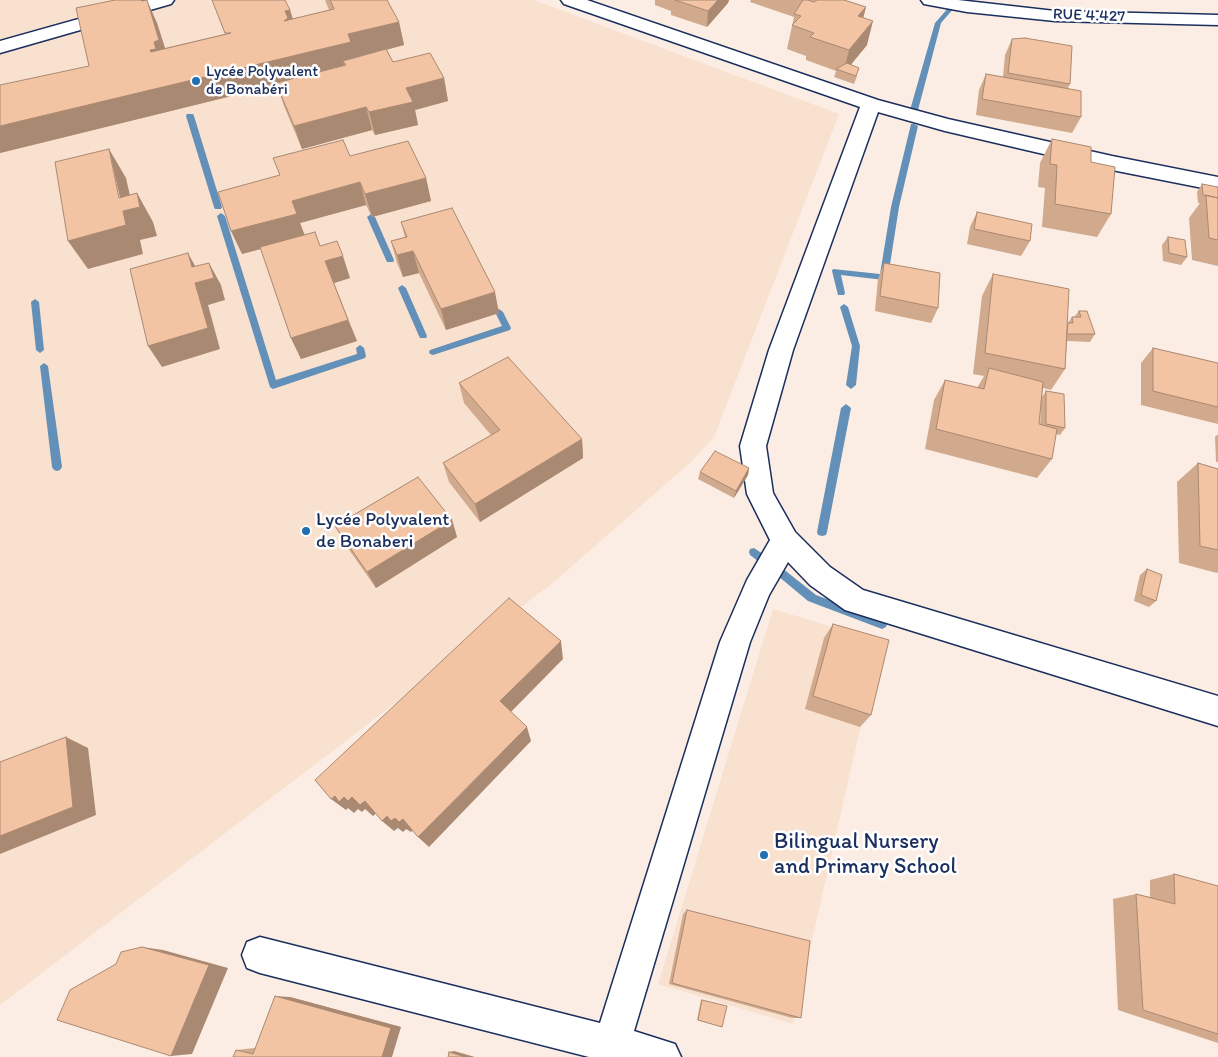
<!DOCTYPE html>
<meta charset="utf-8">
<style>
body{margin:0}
canvas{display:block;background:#fbede3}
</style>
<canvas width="1218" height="1057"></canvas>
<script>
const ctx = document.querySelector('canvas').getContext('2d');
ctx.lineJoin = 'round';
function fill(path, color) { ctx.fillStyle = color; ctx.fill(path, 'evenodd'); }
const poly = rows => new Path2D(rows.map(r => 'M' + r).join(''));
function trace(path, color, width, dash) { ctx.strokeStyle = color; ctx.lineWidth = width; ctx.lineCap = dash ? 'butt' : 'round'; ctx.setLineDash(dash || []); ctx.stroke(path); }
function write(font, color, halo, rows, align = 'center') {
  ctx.font = font + ' Itim,sans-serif'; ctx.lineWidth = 5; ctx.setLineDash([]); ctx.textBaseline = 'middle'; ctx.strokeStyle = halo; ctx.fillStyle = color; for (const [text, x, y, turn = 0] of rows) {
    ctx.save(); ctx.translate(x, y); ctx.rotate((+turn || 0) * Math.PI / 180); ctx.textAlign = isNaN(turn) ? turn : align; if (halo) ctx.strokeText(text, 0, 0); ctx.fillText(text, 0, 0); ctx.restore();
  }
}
fill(poly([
 [0,0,534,0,839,114,714,437,691,462,554,582,0,1005],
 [773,609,880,641,793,1024,658,984]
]), '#f9e1d0');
fill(poly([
 [949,7,954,8,941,23,918,110,911,112,910,110,935,23,949,7],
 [187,114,193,114,194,116,222,207,221,209,215,209,214,207,186,116,187,114],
 [911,124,914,124,918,126,899,207,888,277,884,280,841,275,845,293,844,295,838,295,832,271,833,269,880,274,891,207,911,124],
 [221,213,225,216,276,380,357,354,356,348,360,345,364,348,366,356,365,358,273,389,270,387,217,216,221,213],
 [371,214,375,217,394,260,393,262,387,262,386,260,367,217,371,214],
 [402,285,406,288,427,336,426,338,420,338,419,336,398,288,402,285],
 [35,299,39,302,44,350,40,353,36,350,31,302,35,299],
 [844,304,848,307,860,346,856,385,851,389,846,385,852,346,840,307,844,304],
 [499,309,503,312,511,328,510,330,433,355,430,354,429,352,430,350,502,326,495,312,499,309],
 [44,363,48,366,62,467,60,470,57,471,54,470,52,467,40,366,44,363],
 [846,404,851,408,827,532,826,535,822,536,818,535,817,532,841,408,846,404],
 [754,548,775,562,776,565,775,568,771,570,767,568,750,555,749,552,750,549,754,548],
 [782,568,816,595,886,621,887,624,886,627,882,629,808,601,778,576,777,573,778,570,782,568]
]), '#6390b8');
const minor = poly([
 [146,0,174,0,171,4,0,53,0,41,146,0],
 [561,0,587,0,878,100,948,119,1112,156,1218,177,1218,191,1112,170,945,131,878,112,793,350,766,446,773,493,795,532,830,567,863,590,1218,696,1218,726,845,610,810,585,788,562,769,595,750,642,634,1031,675,1044,681,1057,589,1057,260,973,247,968,242,955,247,942,260,937,600,1023,720,642,747,580,770,540,747,494,740,446,769,350,860,107,564,4,561,0],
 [921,0,958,0,1055,11,1218,15,1218,25,1055,21,967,12,924,4,921,0]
]);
trace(minor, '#1b2f5e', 3);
fill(minor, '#fff');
fill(poly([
 [115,0,142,0,157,23,165,48,225,34,212,0,290,10,293,19,329,10,325,0,387,0,399,22,404,45,386,50,393,62,444,78,448,101,415,110,418,125,375,135,372,130,302,149,284,106,277,85,0,153,89,66],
 [655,0,729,0,728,3,707,27,671,15,671,11,655,5],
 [751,0,844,0,866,7,863,18,867,45,851,64,857,76,854,84,834,77,836,71,806,60,806,56,787,49,794,17,750,2],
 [1012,39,1070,84,1068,88,1081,117,1072,133,976,115,979,90,986,74,1003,77,1005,55],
 [1052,139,1091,162,1111,214,1097,237,1042,227,1045,188,1038,187,1040,163],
 [350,156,426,178,431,201,372,217,366,205,300,223,305,235,315,232,320,246,350,278,334,283,357,341,301,359,291,338,261,249,242,254],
 [1202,184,1218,187,1218,266,1192,260,1189,218,1200,203,1198,203,1197,192],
 [977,212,1030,241,1021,256,967,244,970,227],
 [401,222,499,313,446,330,419,273,403,277,397,263,391,241,405,237],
 [1168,237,1187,257,1181,265,1163,261,1162,245],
 [884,263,938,308,931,323,875,311,878,279],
 [993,274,1068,323,1072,317,1074,317,1079,311,1095,334,1090,342,1067,341,1065,369,1051,390,1043,388,1042,397,1046,391,1065,428,1060,435,1056,434,1052,459,1037,478,925,449,934,400,945,380,977,388,984,376,973,374,982,296],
 [1041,408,1040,425,1039,424],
 [1153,348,1218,363,1218,424,1141,405,1141,363],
 [459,383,582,439,583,458,480,522,449,482,443,463,491,435,464,403],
 [1218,434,1218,462,1216,462,1215,437],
 [1198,463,1218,469,1218,572,1217,573,1179,563,1177,482],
 [749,468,748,475,734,498,698,479,700,472],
 [452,520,457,537,376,588,345,544,335,526],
 [1147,569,1156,601,1149,607,1134,601,1140,575],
 [833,624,871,715,860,727,805,709,824,638],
 [1174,874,1218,886,1218,1043,1118,1010,1113,899,1136,894,1150,897,1150,880],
 [687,910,801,1018,792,1018,669,984,683,914],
 [290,997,401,1027,233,1057,236,1050,255,1048],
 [701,1000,702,1000,720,1026,697,1020]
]), '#d1a98c');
fill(poly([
 [147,0,157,23,170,64,162,73,150,50,154,42],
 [718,0,729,0,728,3,707,27,708,11],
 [866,7,860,30,858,16],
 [290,10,297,34,284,21,285,11],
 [873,21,867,45,845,72,844,71,849,50],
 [399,22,404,45,343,61,345,68,0,153,0,126,348,34],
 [444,78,448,101,415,110,418,125,375,135,369,112,406,88],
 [366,107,372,130,302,149,294,126],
 [109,149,126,178,133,209,137,193,153,222,157,236,140,240,143,254,88,269,68,241,123,211],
 [426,178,431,201,372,217,365,194],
 [360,182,366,205,300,223,305,237,242,254,231,231,292,201],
 [413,251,419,273,403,277,397,255],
 [188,253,200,275,209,263,221,285,225,300,208,305,220,349,162,367,148,346,195,283],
 [343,256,350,278,334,283,325,260],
 [495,292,499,313,446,330,441,309],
 [348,320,357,341,301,359,291,338],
 [582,439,583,458,480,522,475,504],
 [749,468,748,475,734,498,736,491],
 [452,520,457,537,376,588,367,572],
 [561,641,563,659,506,717,500,701],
 [527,727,531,741,429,847,418,837],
 [66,737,88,748,96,815,0,854,0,836],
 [335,796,344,797,352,797,365,801,378,812,373,816,365,809,362,812,358,809,354,813,348,808,346,810,331,799],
 [387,816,403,819,414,829,411,832,406,829,403,832,398,828,394,831,382,821],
 [142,947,163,950,228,968,192,1054,171,1056],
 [275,996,290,997,401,1027,392,1057,382,1057],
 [454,1051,475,1057,465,1057,449,1052]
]), '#aa8972');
const building = poly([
 [115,0,141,0,142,1,147,0,159,40,154,42,156,49,150,50,151,52,231,33,225,33,212,0,285,0,290,10,285,11,288,18,284,21,334,9,330,0,387,0,399,22,348,34,351,42,0,126,0,85,89,66,76,8,115,0],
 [675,0,718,0,708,11,675,0],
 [803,0,808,0,814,2,817,0,844,0,866,7,858,16,873,21,849,50,810,37,814,33,792,25,801,16,794,14,803,0],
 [1025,38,1072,46,1070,84,1008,73,1012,39,1025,38],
 [386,49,393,62,430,53,444,78,406,88,413,102,369,112,366,107,294,126,276,83,346,65,343,61,386,49],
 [847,63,859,68,856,76,836,69,847,63],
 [986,74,1081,91,1081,117,982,99,986,74],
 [1052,139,1091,147,1091,162,1115,167,1111,214,1055,204,1057,165,1050,164,1052,139],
 [343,140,350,156,408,141,426,178,365,194,360,182,292,201,297,214,231,231,218,192,280,175,273,158,343,140],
 [109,149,119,198,137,193,140,207,123,211,126,225,68,241,55,162,109,149],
 [1202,184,1218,187,1218,198,1203,195,1202,184],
 [1206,195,1218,198,1218,240,1209,238,1206,195],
 [452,208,495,292,441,309,413,251,397,255,391,241,407,237,401,222,452,208],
 [977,212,1032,224,1030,241,974,229,977,212],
 [315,232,320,246,337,241,343,256,325,261,348,320,291,338,260,247,315,232],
 [1168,237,1185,240,1187,257,1169,253,1168,237],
 [188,253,192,267,209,263,214,278,195,283,208,328,148,346,130,269,188,253],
 [884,263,940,273,938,308,880,296,884,263],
 [993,274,1069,289,1065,369,985,353,993,274],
 [1079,311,1087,311,1095,334,1067,334,1068,323,1073,323,1072,317,1081,317,1079,311],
 [1153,348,1218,363,1218,407,1153,391,1153,348],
 [508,357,582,439,475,504,443,463,500,430,459,383,508,357],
 [989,368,1043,382,1039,424,1057,429,1052,459,936,429,945,380,984,389,989,368],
 [1046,391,1064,394,1065,428,1046,424,1046,391],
 [715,451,749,468,736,491,700,472,715,451],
 [1198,463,1218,469,1218,550,1200,546,1198,463],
 [418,477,452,520,367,572,335,526,418,477],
 [1147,569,1162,575,1156,601,1141,595,1147,569],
 [509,598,561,641,500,701,527,727,418,837,403,819,399,822,395,818,391,821,387,816,382,821,365,801,360,805,352,797,348,801,344,797,339,802,335,796,331,799,315,780,509,598],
 [833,624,889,640,871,715,813,696,833,624],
 [66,737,73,807,0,836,0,762,66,737],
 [1174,874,1218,886,1218,1034,1143,1010,1136,894,1175,904,1174,874],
 [687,910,810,941,801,1018,672,983,687,910],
 [142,947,209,965,171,1056,57,1020,70,990,116,964,121,952,142,947],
 [275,996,391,1028,382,1057,233,1057,236,1050,253,1054,275,996],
 [702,1000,727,1006,722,1027,698,1020,702,1000],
 [449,1052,465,1057,448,1057,449,1052]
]);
fill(building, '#f3c4a3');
trace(building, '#aa8972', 1);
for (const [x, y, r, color] of [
 [196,81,5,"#1f6fb2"],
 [306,531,5,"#1f6fb2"],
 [764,855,5,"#1f6fb2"]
]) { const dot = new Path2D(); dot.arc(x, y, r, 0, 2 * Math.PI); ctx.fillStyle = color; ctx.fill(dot); trace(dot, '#fff', 2); }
write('16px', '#1b2f5e', '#fff', [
 ["RUE 4.427",1089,16,2]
]);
write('16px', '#1b2f5e', '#fff', [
 ["Lycée Polyvalent",206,72],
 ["de Bonabéri",206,90]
], 'left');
write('19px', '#1b2f5e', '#fff', [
 ["Lycée Polyvalent",316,520],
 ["de Bonaberi",316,542]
], 'left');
write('22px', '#1b2f5e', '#fff', [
 ["Bilingual Nursery",774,842],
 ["and Primary School",774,867]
], 'left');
</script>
